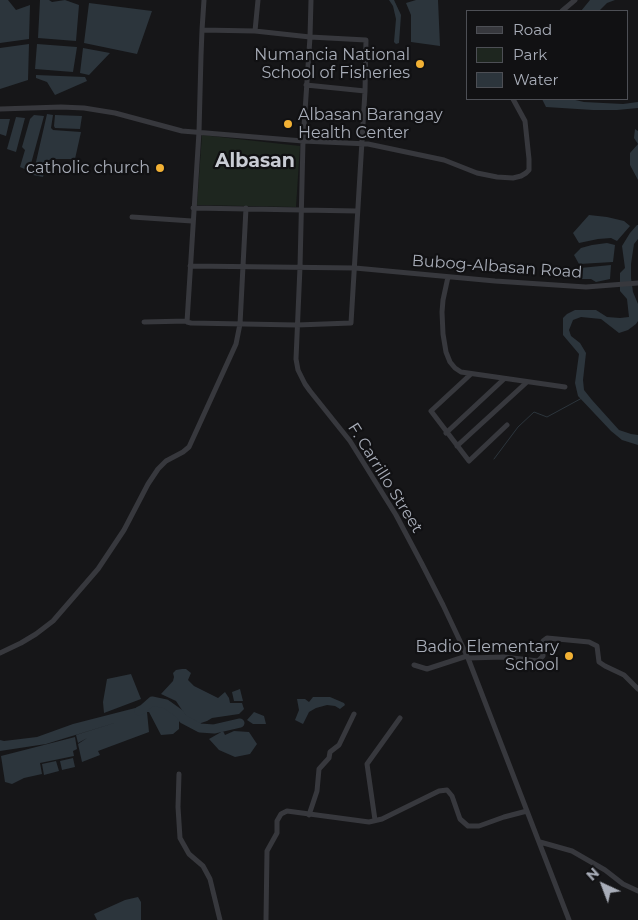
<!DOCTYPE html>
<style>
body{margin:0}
#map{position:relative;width:638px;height:920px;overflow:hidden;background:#161618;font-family:Montserrat,sans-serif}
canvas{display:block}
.legend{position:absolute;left:466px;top:10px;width:162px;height:90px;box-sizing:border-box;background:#111113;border:1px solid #4d4f55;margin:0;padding:6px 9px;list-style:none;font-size:15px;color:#a8adb8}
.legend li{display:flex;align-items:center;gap:10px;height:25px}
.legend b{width:25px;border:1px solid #4d4f55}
.north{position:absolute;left:578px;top:860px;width:50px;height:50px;-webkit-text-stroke:4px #111113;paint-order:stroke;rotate:317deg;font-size:14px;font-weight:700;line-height:20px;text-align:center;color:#a8adb8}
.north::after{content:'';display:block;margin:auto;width:18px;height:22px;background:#a8adb8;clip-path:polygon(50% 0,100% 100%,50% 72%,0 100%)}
</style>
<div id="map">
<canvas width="638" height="920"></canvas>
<ul class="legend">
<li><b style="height:6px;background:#37383d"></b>Road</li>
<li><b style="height:14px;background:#1e261f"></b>Park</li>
<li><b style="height:14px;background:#2c353c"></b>Water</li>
</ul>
<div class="north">N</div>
</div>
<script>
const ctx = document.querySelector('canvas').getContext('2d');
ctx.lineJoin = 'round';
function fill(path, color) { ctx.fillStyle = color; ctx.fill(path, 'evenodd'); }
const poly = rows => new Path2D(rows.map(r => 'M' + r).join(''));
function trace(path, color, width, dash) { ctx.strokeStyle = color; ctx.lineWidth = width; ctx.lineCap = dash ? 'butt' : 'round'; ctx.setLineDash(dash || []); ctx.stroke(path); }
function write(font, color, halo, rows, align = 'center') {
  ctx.font = font + ' Montserrat,sans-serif'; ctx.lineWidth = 4.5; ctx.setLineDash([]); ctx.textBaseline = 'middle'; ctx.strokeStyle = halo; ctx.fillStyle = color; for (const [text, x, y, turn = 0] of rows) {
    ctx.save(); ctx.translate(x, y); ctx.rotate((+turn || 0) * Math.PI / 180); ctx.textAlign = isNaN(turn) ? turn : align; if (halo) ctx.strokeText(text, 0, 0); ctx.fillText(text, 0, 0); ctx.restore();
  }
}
fill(poly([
 [202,135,300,146,296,207,197,205]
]), '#1e261f');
fill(poly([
 [0,0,8,0,16,10,30,5,29,39,0,43],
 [40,0,49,0,52,2,65,0,79,5,76,41,38,38],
 [389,0,394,0,401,15,399,43,396,44,394,42,396,19,393,6],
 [416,0,438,0,440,46,411,42,411,15,406,3],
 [590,0,615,0,607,3,599,11,581,11],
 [89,3,152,11,137,54,84,43],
 [29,44,28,80,0,89,0,48],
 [37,44,77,47,73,72,35,69],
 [83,48,110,53,89,75,80,73],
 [36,75,85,77,87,81,55,95,47,82,36,78],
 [542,99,571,99,584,102,623,104,638,102,638,108,617,110,593,110,546,107],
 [47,114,53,115,51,128,53,130,81,132,75,159,51,159,47,161,43,177,33,175],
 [34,115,44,116,29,171,20,167,25,150,22,147,30,119],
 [55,115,82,116,80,129,55,128,54,126],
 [16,117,25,118,16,152,7,149],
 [0,119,10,119,6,136,0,134],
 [635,129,638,131,638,180,630,165,630,153,638,144,634,138],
 [589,215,607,217,624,221,630,226,617,241,611,238,598,239,579,243,573,233],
 [637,225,638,225,638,239,634,244,631,264,631,278,633,292,638,304,638,321,636,324,628,330,619,333,601,319,581,317,573,320,569,330,571,336,580,343,586,353,583,380,584,390,592,400,619,430,631,434,638,435,638,445,622,440,611,431,578,396,575,383,579,354,563,335,563,318,567,314,575,310,596,310,607,317,620,318,629,317,627,299,620,291,620,273,625,268,622,246,630,233],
 [607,243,615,245,613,262,579,264,574,255,581,248,592,245],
 [611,265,610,279,596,282,591,279,581,279,580,268],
 [182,669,186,669,191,673,188,680,194,686,218,698,225,692,229,698,230,703,242,703,244,709,239,714,212,718,207,721,198,724,188,719,176,701,161,694,173,681,174,677,173,673,176,670],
 [131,674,141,699,104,713,103,702,107,679],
 [240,689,243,701,234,701,232,692],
 [313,697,330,697,344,703,345,705,340,709,335,706,327,705,316,708,309,712,303,724,295,720,299,710,297,699,305,699,309,702],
 [147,705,159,705,179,714,179,729,173,734,161,735,149,712,147,712,149,732,98,751,100,755,82,762,78,744,87,738,78,743,76,735,121,721,46,744,0,751,0,740,4,741,37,737,73,724],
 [254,712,264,716,266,724,253,724,247,720],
 [223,731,225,735,234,731,249,732,257,744,250,754,235,757,219,750,209,739],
 [75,737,77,749,73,751,74,756,40,763,42,774,24,778,12,784,5,782,1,756],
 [73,758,75,767,62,770,60,761],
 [56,761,59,771,44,775,42,764],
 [138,897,141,902,141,920,97,920,94,914,125,900]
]), '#2c353c');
trace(poly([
 [494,459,518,427,534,412,547,417,582,398]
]), '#2c353c', 1);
trace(poly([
 [139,711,143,709,152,701,166,704,180,714,183,719,200,728,214,729,240,723]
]), '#2c353c', 9);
trace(poly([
 [311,0,310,37,303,141,300,267,296,359,298,370,305,384,310,391,350,441,396,515,422,564,443,605,468,658,569,920],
 [562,11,575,0],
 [202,30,255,31,310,37,366,40,365,91,351,323,297,325,191,323,187,322,199,132,201,56,202,30,204,0],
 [255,31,258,0],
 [306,85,365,91],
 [0,109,61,107,84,108,115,113,182,131,303,141,368,144,444,160,477,173,497,177,513,178,521,176,526,173,529,170,529,159,525,121,513,99],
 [193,208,357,211],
 [132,217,192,221],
 [190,266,355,268,495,281,586,287,638,283],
 [448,277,443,300,442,312,443,334,446,352,450,362,455,368,461,372,565,387],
 [144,322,187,321],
 [471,374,431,411,469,461,507,425],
 [446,433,504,379],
 [457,446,527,382],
 [0,653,21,643,36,634,53,621,98,569,124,530,148,484,158,469,166,461,183,452,189,447,236,344,240,324,246,208],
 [468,658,504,657,538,661,543,656,543,641,547,638,589,642,597,646,599,662,605,666,624,675,638,689],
 [414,665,427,669,467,656],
 [179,774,178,807,180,838,189,854,203,866,210,879,220,920],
 [309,815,317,791,319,769,329,758,330,752,339,745,354,714],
 [375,820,367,764,400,718],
 [540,842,572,851,605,870,623,884,638,891],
 [266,920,267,851,277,833,277,821,281,814,287,811,369,822,382,819,439,791,447,790,452,796,460,819,468,826,479,826,504,817,527,811]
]), '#37383d', 5);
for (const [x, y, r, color] of [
 [420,64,5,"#f2b134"],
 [288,124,5,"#f2b134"],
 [160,168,5,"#f2b134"],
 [569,656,5,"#f2b134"]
]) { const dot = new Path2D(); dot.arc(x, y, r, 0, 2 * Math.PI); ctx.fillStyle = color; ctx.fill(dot); trace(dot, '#111113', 2); }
write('16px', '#a8adb8', '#111113', [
 ["Numancia National",410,55],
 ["School of Fisheries",410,73],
 ["Albasan Barangay",298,115,"left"],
 ["Health Center",298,133,"left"],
 ["catholic church",150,168],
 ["Badio Elementary",559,647],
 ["School",559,665]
], 'right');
write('16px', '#a8adb8', '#111113', [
 ["Bubog-Albasan Road",497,267,4],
 ["F. Carrillo Street",385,478,58]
]);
write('bold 19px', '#c9ccd4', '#111113', [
 ["Albasan",255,161]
]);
</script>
